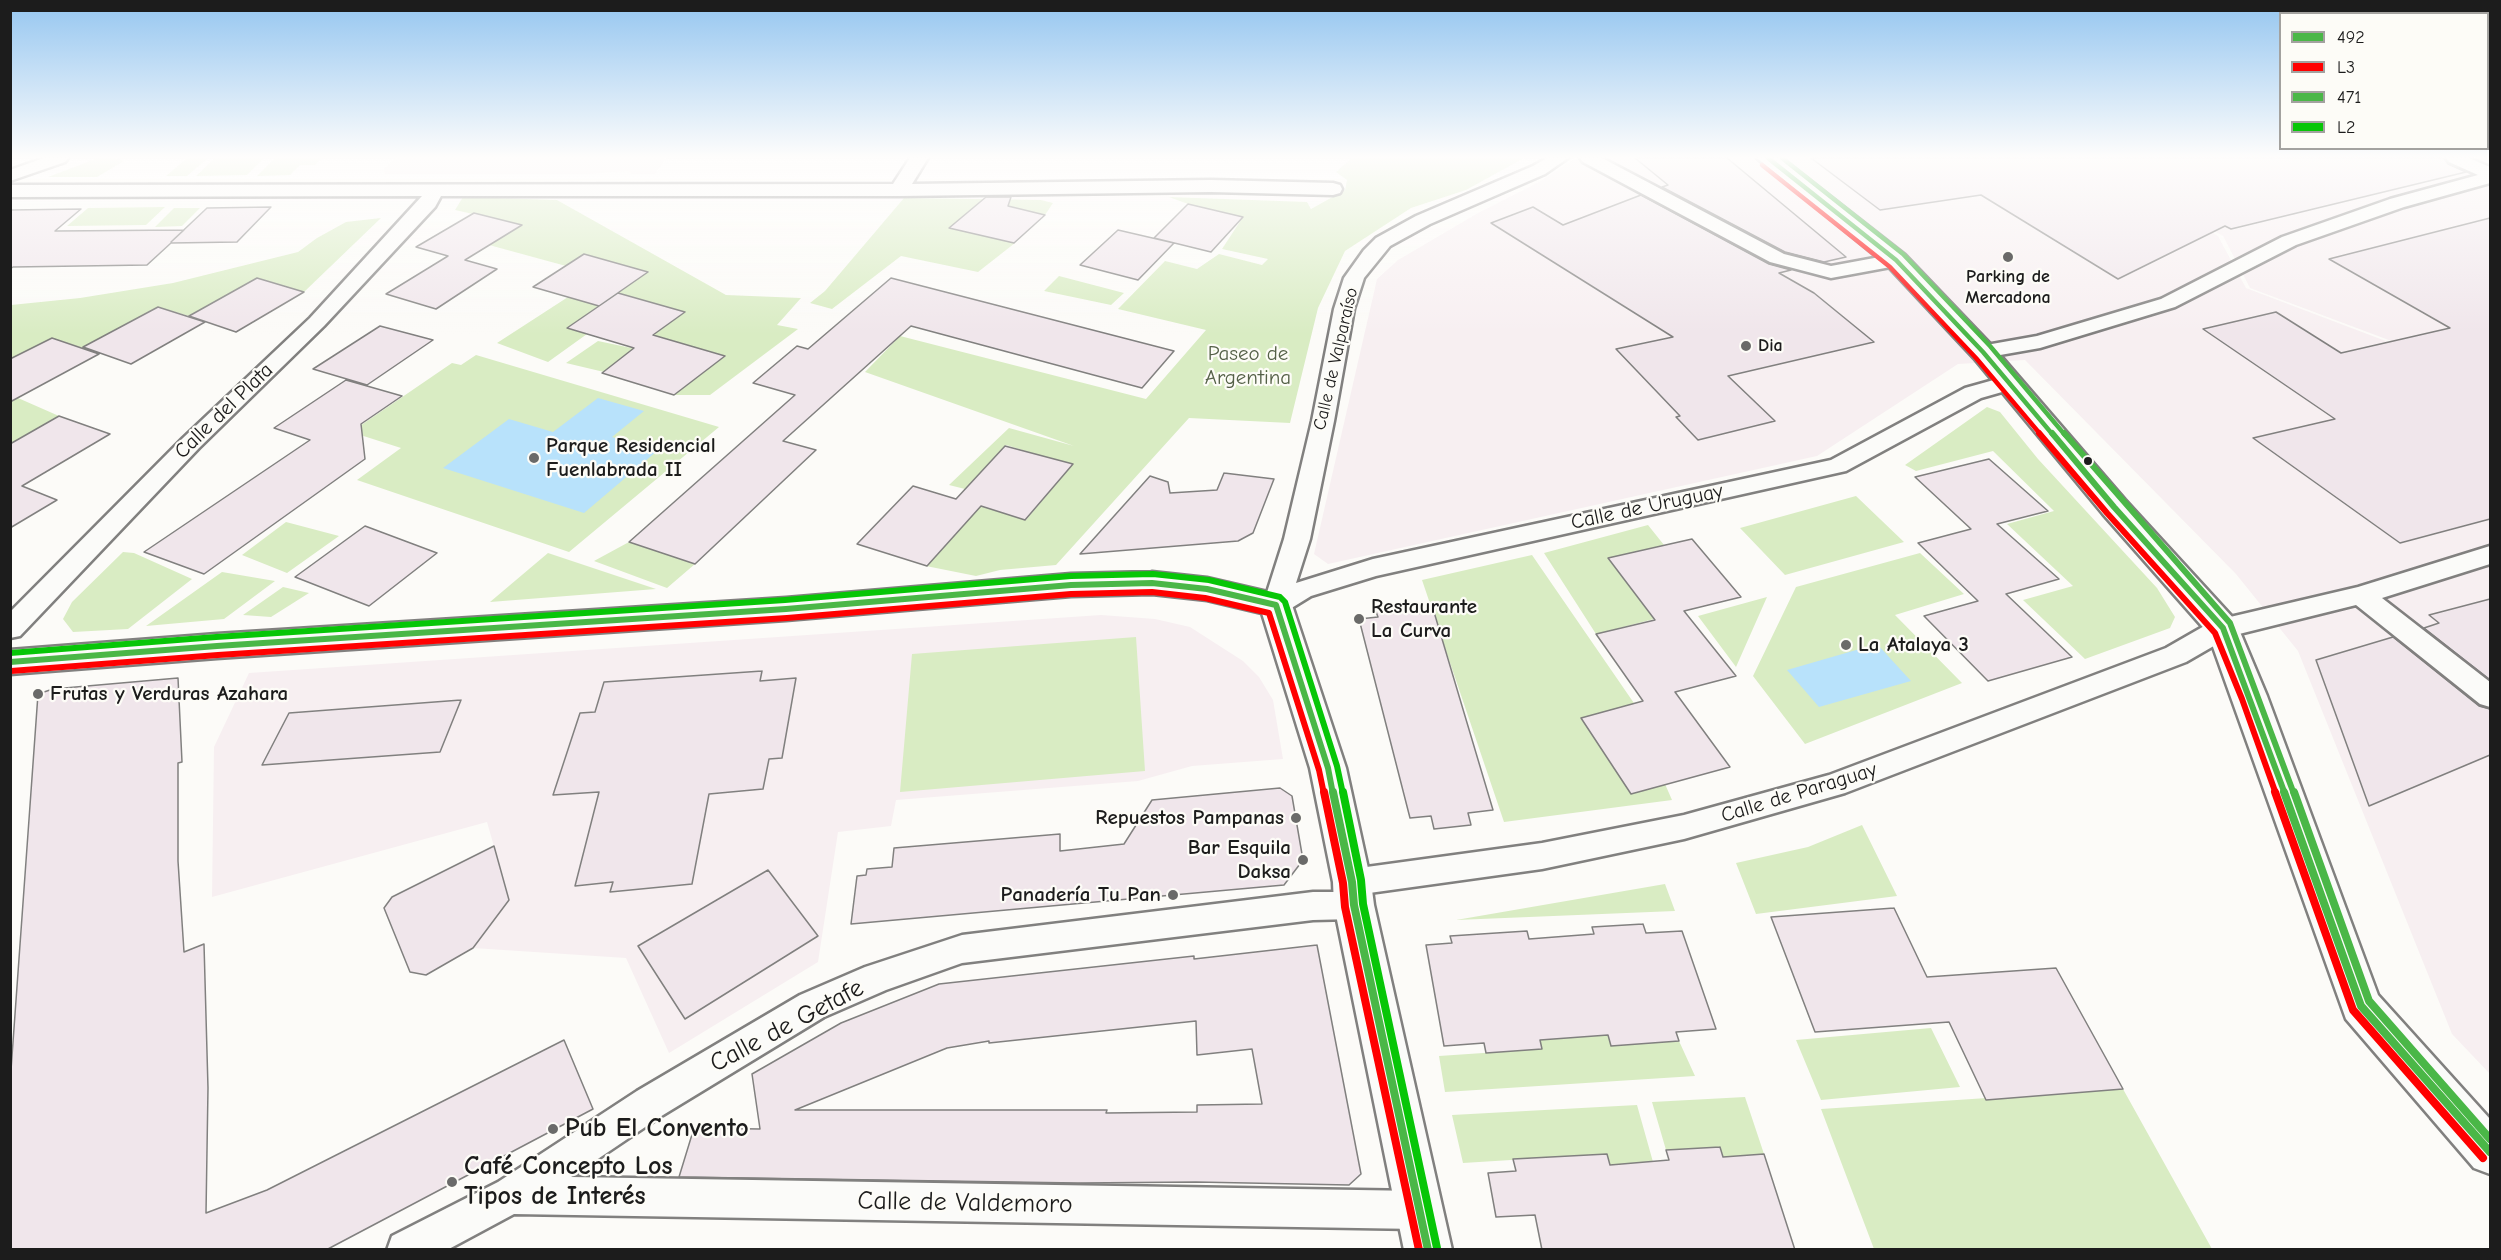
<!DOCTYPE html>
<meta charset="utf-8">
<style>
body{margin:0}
#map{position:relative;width:2501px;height:1260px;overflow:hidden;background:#fcfbf8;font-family:"Comic Neue",sans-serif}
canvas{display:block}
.frame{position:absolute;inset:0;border:12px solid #1c1c1c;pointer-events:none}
.legend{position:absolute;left:2279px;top:12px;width:210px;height:138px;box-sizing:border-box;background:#fdfcf7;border:2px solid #a3a29f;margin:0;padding:8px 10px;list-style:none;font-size:18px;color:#1c1c1c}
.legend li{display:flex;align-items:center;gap:12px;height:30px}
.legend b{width:30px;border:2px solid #a3a29f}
</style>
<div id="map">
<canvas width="2501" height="1260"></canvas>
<div class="frame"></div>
<ul class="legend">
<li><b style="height:8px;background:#4ab747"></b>492</li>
<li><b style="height:8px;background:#f00"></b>L3</li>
<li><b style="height:8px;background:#4ab747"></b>471</li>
<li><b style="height:8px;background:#07c607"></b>L2</li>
</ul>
</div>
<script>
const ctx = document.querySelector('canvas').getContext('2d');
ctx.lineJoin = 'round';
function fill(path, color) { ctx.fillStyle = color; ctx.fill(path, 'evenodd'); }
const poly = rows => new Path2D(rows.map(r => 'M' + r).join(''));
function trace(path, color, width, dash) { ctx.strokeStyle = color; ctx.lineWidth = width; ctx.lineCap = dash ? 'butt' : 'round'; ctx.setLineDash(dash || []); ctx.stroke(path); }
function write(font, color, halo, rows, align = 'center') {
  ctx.font = font + ' "Comic Neue",sans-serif'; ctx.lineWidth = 4.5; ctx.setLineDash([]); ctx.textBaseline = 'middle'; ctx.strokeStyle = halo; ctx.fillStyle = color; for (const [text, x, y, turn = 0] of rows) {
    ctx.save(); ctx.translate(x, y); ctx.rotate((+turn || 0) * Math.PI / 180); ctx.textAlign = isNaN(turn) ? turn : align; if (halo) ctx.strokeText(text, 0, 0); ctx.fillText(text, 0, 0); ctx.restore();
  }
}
fill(poly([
 [395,158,666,158,655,174,632,174,628,171,585,174,385,174,383,170],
 [1576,158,2118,158,2141,174,2128,183,2218,236,2246,288,2457,368,2490,371,2490,1074,2452,1034,2298,651,2236,574,2025,360,1958,364,1817,456,1328,564,1314,554,1377,279,1398,260,1478,213,1539,182],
 [2121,158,2490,158,2490,370,2458,366,2250,288,2223,236,2131,182,2144,175],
 [1101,615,1155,619,1190,627,1243,661,1259,677,1273,700,1283,759,1192,766,1138,781,896,800,891,826,838,832,818,962,669,1053,626,958,473,948,509,899,487,822,212,897,214,747,249,673]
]), '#f7eff1');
fill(poly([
 [98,158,114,158,124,161,97,177,48,177],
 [187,158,208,158,187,176,166,176],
 [215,158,264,158,247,175,196,176],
 [275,158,322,158,315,165,300,165,290,175,257,176],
 [1352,158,1524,158,1466,190,1411,208,1345,251,1318,308,1290,423,1189,418,1056,565,1000,570,976,576,926,566,981,506,1026,520,1072,465,1006,445,965,489,949,485,1009,428,1074,446,865,372,900,336,1146,399,1206,330,1118,309,1165,261,1197,269,1219,254,1262,265,1268,259,1222,249,1243,217,1188,204,1169,197,1307,202,1311,209,1345,190,1347,180,1336,172],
 [463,197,557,200,726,295,801,298,777,325,798,329,710,395,674,395,725,356,654,335,684,312,618,293,647,272,584,254,566,266,489,245,521,225,455,210],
 [904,198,1041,200,1053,203,1045,215,982,201,950,228,1015,243,978,272,901,256,832,309,810,303,825,291],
 [165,207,146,225,67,226,88,208],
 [174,208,200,208,182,226,155,227],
 [381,218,304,292,258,278,189,316,158,307,83,348,52,338,11,359,11,305,80,298,173,283,298,252,317,238,346,222],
 [1059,276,1124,293,1111,305,1044,291],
 [568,297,599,306,567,328,587,334,548,362,497,343],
 [598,341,636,349,604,372,566,363],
 [476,355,719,427,569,552,357,480,401,448,351,432,452,363,461,365],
 [10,396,18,398,59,416,11,444],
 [1987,407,2000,412,2038,459,2157,588,2175,617,2170,628,2085,659,2023,600,2073,586,2007,524,2054,511,1993,451,1916,471,1905,465],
 [1856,496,1904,542,1785,575,1740,528],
 [286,522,339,536,287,573,242,555],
 [1648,525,1664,545,1608,558,1654,619,1596,634,1544,553],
 [629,542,652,549,695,564,667,588,594,561],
 [123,552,134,553,192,579,128,629,73,632,63,619,72,602],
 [548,553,656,589,490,602],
 [1920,553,1964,594,1895,615,1962,683,1805,744,1753,676,1796,587],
 [1532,555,1638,709,1616,716,1612,710,1582,718,1665,784,1672,800,1504,822,1422,580],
 [222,572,275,581,224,619,146,626],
 [283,587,309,593,271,617,243,615],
 [1767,597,1736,667,1698,616],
 [1136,637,1145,771,900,792,912,654],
 [1862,825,1897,896,1756,914,1736,863,1808,847],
 [1665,884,1675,911,1456,920],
 [1931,1028,1960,1087,1821,1100,1796,1040],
 [1608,1035,1611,1046,1679,1041,1695,1076,1445,1092,1439,1056,1542,1049,1540,1039],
 [2123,1089,2212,1249,1874,1249,1821,1109],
 [1745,1097,1764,1154,1723,1157,1720,1147,1666,1150,1652,1102],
 [1637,1105,1653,1162,1610,1165,1607,1154,1463,1163,1452,1115]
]), '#d9ecc3');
fill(poly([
 [598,398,644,411,612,437,657,451,584,513,443,468,509,419,553,432],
 [1877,644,1911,681,1819,707,1787,670]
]), '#b8e2fb');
const building = poly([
 [1635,158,1727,158,1846,257,1824,262,1785,252,1662,187,1668,185,1635,158],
 [1811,158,2444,158,2448,164,2466,172,2231,229,2225,226,2118,279,1981,195,1880,210,1811,158],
 [1641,195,1769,264,1791,270,1779,273,1814,293,1874,342,1728,376,1775,421,1698,440,1676,417,1680,416,1616,349,1673,337,1491,223,1533,207,1563,225,1641,195],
 [986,197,1011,197,1008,206,1045,215,1014,243,949,228,986,197],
 [1188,204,1243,217,1211,252,1154,238,1188,204],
 [271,207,237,242,171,243,147,265,13,267,10,269,10,210,81,209,55,231,184,230,171,242,207,208,271,207],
 [474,213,522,225,465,260,497,269,436,309,386,294,448,256,416,247,474,213],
 [2490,218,2490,519,2400,543,2253,438,2335,419,2203,329,2276,312,2341,353,2450,328,2329,259,2490,218],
 [1118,230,1174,243,1138,280,1080,265,1118,230],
 [584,254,648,272,599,306,533,287,584,254],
 [257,278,304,292,236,332,189,316,257,278],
 [891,278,1174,351,1142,388,911,326,783,441,816,450,695,564,629,542,795,395,753,383,797,346,808,349,891,278],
 [618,293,685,312,653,335,725,356,674,395,602,373,634,348,567,328,618,293],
 [158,307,205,322,131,364,83,347,158,307],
 [380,326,433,340,367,385,313,369,380,326],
 [52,338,99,354,10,402,10,359,52,338],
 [346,380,402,396,361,424,365,459,204,574,144,552,310,440,274,428,346,380],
 [59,416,110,434,22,486,57,500,10,528,10,444,59,416],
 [1005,446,1073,464,1025,520,981,506,927,566,857,544,913,486,956,499,1005,446],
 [1989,459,2048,511,1997,524,2059,579,2006,594,2072,657,1988,681,1924,616,1978,601,1918,543,1971,529,1915,477,1989,459],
 [1224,473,1274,479,1253,533,1238,541,1080,554,1150,476,1168,482,1170,493,1217,490,1224,473],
 [365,526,437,553,369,606,295,577,365,526],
 [1692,539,1741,597,1684,611,1736,676,1675,692,1730,767,1631,794,1581,718,1643,701,1596,634,1655,620,1608,558,1692,539],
 [2490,599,2490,680,2424,628,2439,623,2429,615,2490,599],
 [1411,606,1413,614,1434,612,1493,810,1468,813,1471,825,1434,829,1431,816,1410,818,1359,619,1378,617,1375,609,1411,606],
 [2393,637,2479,706,2490,709,2490,755,2369,806,2316,660,2393,637],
 [762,671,760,681,796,678,782,758,769,759,763,789,709,794,692,884,610,892,613,882,575,886,599,792,553,795,580,713,595,712,604,682,762,671],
 [178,678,182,762,178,763,178,861,184,952,204,944,208,1088,206,1213,267,1190,564,1040,593,1109,326,1250,10,1250,10,1084,38,694,53,689,178,678],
 [461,700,440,752,262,765,289,713,461,700],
 [1280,788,1292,796,1303,860,1284,885,851,924,857,876,866,875,867,869,892,867,894,848,1060,834,1060,851,1124,844,1152,800,1280,788],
 [494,846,509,900,473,948,426,975,410,972,384,908,392,897,494,846],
 [768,870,818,936,685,1019,638,946,768,870],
 [1894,908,1927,977,2056,968,2123,1089,1986,1100,1949,1022,1815,1032,1771,917,1894,908],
 [1643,924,1646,933,1682,931,1716,1029,1676,1032,1679,1041,1611,1046,1608,1035,1540,1040,1542,1049,1486,1053,1484,1043,1444,1046,1426,945,1452,943,1450,936,1527,931,1529,939,1594,934,1592,927,1643,924],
 [1317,945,1361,1174,1349,1185,1196,1182,1078,1183,679,1177,694,1128,760,1129,752,1074,841,1023,939,984,1194,956,1194,959,1317,945],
 [1196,1021,1197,1055,1252,1049,1262,1104,1197,1105,1197,1112,1106,1113,1107,1110,795,1110,947,1048,989,1041,989,1043,1196,1021],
 [1720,1147,1723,1157,1764,1154,1795,1250,1542,1250,1535,1215,1496,1217,1488,1173,1516,1171,1513,1159,1607,1154,1610,1165,1669,1160,1666,1150,1720,1147]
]);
fill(building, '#f0e6eb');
trace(building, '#81807f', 1.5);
const minor = poly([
 [44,158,68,158,65,162,10,181,10,170,44,158],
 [910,158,928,158,912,184,1211,180,1333,183,1340,185,1342,189,1340,193,1333,195,1211,192,899,196,441,196,435,207,324,326,199,448,20,636,10,638,10,612,183,438,310,318,422,196,10,197,10,185,893,184,910,158],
 [1547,158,1568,158,1545,174,1430,224,1390,246,1364,278,1354,309,1334,421,1310,539,1296,583,1373,559,1831,460,1965,388,2008,376,2016,378,2019,383,2016,388,1981,398,1846,471,1376,576,1311,596,1285,612,1276,614,1267,612,1263,605,1284,539,1312,421,1334,309,1344,278,1364,250,1376,238,1416,216,1533,166,1547,158],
 [1580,158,1602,158,1784,254,1831,266,1896,254,1903,256,1906,260,1903,264,1896,266,1831,278,1770,262,1583,162,1580,158],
 [2446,158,2469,158,2490,167,2490,183,2404,207,2296,245,2175,307,2040,348,1983,358,1975,357,1972,352,1975,347,2037,336,2161,299,2282,237,2390,199,2478,175,2449,162,2446,158],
 [2490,546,2490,564,2382,598,2490,682,2490,707,2480,704,2356,605,2231,636,2186,662,1845,793,1684,839,1542,869,1362,894,1365,895,1370,905,1365,915,1354,919,1313,920,962,963,886,990,824,1017,663,1115,571,1177,1418,1191,1432,1196,1437,1210,1432,1224,1418,1229,514,1214,447,1250,387,1250,392,1236,498,1182,637,1091,800,995,865,967,962,935,1313,892,1341,892,1336,882,1341,873,1352,869,1542,843,1684,815,1829,775,2166,648,2213,621,2358,587,2490,546]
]);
const tertiary = poly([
 [1757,158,1781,158,1905,255,1992,346,2125,500,2235,620,2267,696,2378,995,2490,1119,2490,1174,2474,1168,2346,1019,2208,633,2103,514,1974,358,1887,265,1757,158]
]);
const secondary = poly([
 [1152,572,1207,578,1276,594,1287,597,1292,605,1346,768,1371,882,1374,905,1452,1250,1404,1250,1334,905,1333,882,1310,768,1262,613,1207,600,1152,594,1071,596,786,620,217,658,10,674,10,650,217,634,786,598,1071,574,1152,572]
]);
trace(minor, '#81807f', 5);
trace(tertiary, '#81807f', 5);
trace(secondary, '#81807f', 5);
fill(minor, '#fbfbf9');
fill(tertiary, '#fbfbf9');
fill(secondary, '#fbfbf9');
trace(poly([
 [1768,158,1896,260,1983,352,2053,435]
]), '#4ab747', 4.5);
trace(poly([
 [2052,433,2114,507,2223,628,2285,794],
 [10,662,217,646,786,609,1071,585,1152,583,1207,589,1276,605,1328,768,1333,794]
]), '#4ab747', 6);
trace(poly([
 [1333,792,1352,882,1354,905,1428,1250],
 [2284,792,2361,1006,2490,1152]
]), '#4ab747', 8);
trace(poly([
 [1762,165,1890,267,1976,358,2041,435]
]), '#f00', 4.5);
trace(poly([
 [2039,433,2107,513,2215,633,2242,699,2276,794],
 [11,671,218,655,787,618,1071,594,1152,592,1205,598,1269,613,1319,770,1324,794]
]), '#f00', 6);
trace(poly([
 [1324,792,1343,883,1345,907,1419,1250],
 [2275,792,2353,1010,2483,1158]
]), '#f00', 8);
trace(poly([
 [1782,158,1903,254,1990,346,2065,435]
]), '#4ab747', 4.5);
trace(poly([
 [2064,433,2230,623,2294,794]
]), '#4ab747', 6);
trace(poly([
 [2294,792,2369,1001,2490,1139]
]), '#4ab747', 8);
trace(poly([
 [10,653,216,637,785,600,1071,576,1153,574,1209,580,1280,597,1285,602,1337,766,1343,794]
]), '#07c607', 6);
trace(poly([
 [1343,792,1361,880,1363,904,1437,1248]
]), '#07c607', 8);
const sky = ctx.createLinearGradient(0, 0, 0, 334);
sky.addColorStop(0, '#95c6f0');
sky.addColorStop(0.47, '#fefdfc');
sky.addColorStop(1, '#fefdfc00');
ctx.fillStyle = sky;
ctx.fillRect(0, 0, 2501, 334);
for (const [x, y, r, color] of [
 [2008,257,6,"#6a6a69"],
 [1746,346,6,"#6a6a69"],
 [534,458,6,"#6a6a69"],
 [2088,461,5,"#1c1c1c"],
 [1359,619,6,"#6a6a69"],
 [1846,645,6,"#6a6a69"],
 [38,694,6,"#6a6a69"],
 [1296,818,6,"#6a6a69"],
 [1303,860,6,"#6a6a69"],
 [1173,895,6,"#6a6a69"],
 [553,1129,6,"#6a6a69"],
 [452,1182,6,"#6a6a69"]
]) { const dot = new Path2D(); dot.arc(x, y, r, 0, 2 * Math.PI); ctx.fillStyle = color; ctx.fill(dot); trace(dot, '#fdfcf7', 2); }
write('bold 18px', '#1c1c1c', '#fdfcf7', [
 ["Parking de",2008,277],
 ["Mercadona",2008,298],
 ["Dia",1758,346,"left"]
]);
write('18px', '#1c1c1c', '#fdfcf7', [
 ["Calle de Valparaíso",1336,359,-77]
]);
write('21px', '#546047', '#fdfcf7', [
 ["Paseo de",1248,354],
 ["Argentina",1248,378]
]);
write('21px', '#1c1c1c', '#fdfcf7', [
 ["Calle del Plata",224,411,-44],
 ["Calle de Uruguay",1647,507,-12],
 ["Calle de Paraguay",1799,793,-17]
]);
write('bold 21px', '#1c1c1c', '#fdfcf7', [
 ["Parque Residencial",546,446],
 ["Fuenlabrada II",546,470],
 ["Restaurante",1371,607],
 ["La Curva",1371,631],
 ["La Atalaya 3",1858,645],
 ["Frutas y Verduras Azahara",50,694],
 ["Repuestos Pampanas",1284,818,"right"],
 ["Bar Esquila",1291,848,"right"],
 ["Daksa",1291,872,"right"],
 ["Panadería Tu Pan",1161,895,"right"]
], 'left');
write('26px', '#1c1c1c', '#fdfcf7', [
 ["Calle de Getafe",787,1026,-28],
 ["Calle de Valdemoro",965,1203,1]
]);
write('bold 26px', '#1c1c1c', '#fdfcf7', [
 ["Pub El Convento",565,1129],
 ["Café Concepto Los",464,1167],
 ["Tipos de Interés",464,1197]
], 'left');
</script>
